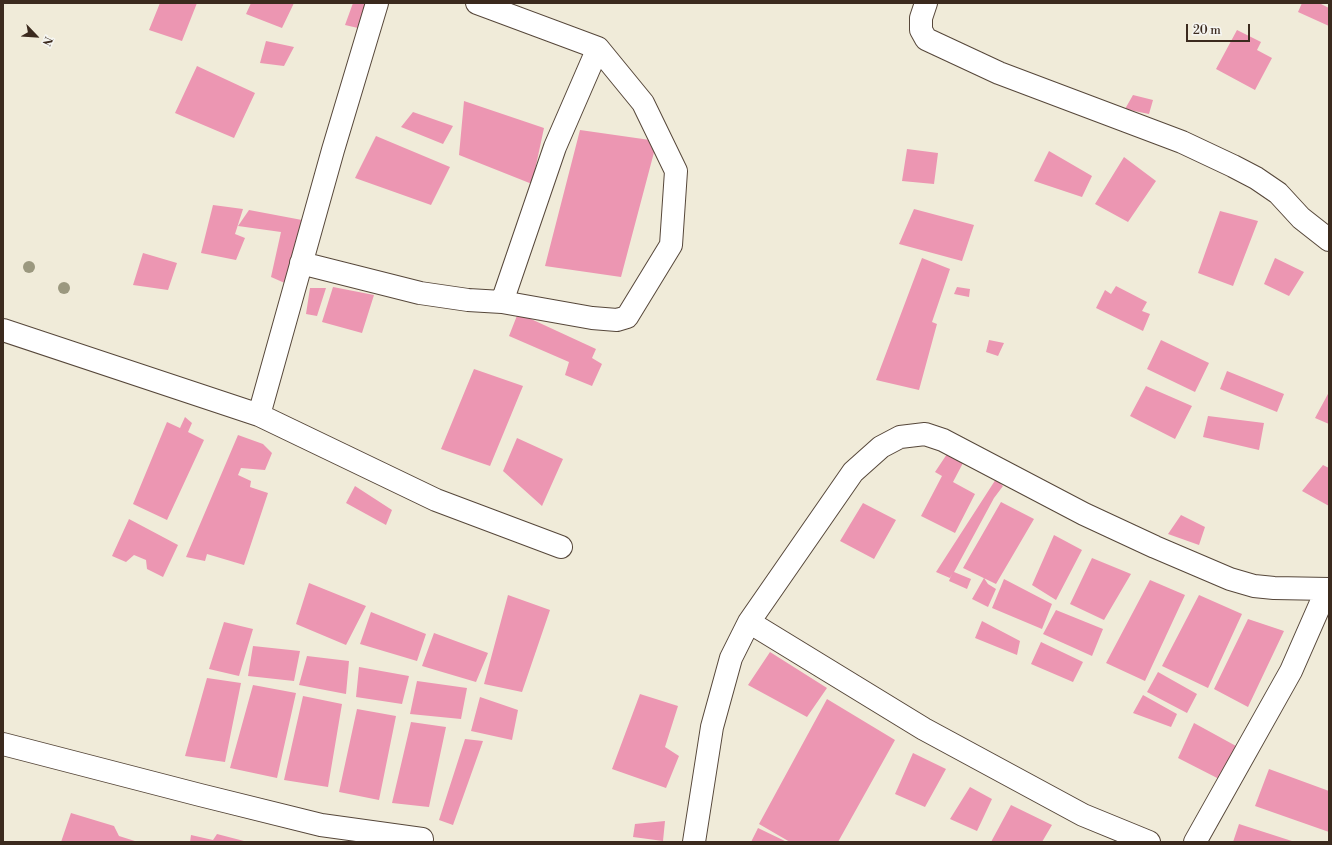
<!DOCTYPE html>
<style>
body{margin:0}
#map{position:relative;width:1332px;height:845px;overflow:hidden;background:#f0ebd9;font-family:"Libre Bodoni",serif}
canvas{display:block}
.frame{position:absolute;inset:0;border:4px solid #3b2a1e;pointer-events:none}
.north{position:absolute;left:16px;top:16px;width:40px;height:40px;-webkit-text-stroke:3px #f6f6f2;paint-order:stroke;rotate:115deg;font-size:11px;font-weight:700;line-height:16px;text-align:center;color:#3b2a1e}
.north::after{content:'';display:block;margin:auto;width:14px;height:18px;background:#3b2a1e;clip-path:polygon(50% 0,100% 100%,50% 72%,0 100%)}
.scale{position:absolute;left:1186px;top:24px;width:64px;height:18px;box-sizing:border-box;border:2px solid #3b2a1e;border-top:0;padding-left:5px;font-size:12px;line-height:14px;white-space:nowrap;color:#3b2a1e;-webkit-text-stroke:3px #f6f6f2;paint-order:stroke}
</style>
<div id="map">
<canvas width="1332" height="845"></canvas>
<div class="frame"></div>
<div class="north">N</div>
<div class="scale">20 m</div>
</div>
<script>
const ctx = document.querySelector('canvas').getContext('2d');
ctx.lineJoin = 'round';
function fill(path, color) { ctx.fillStyle = color; ctx.fill(path, 'evenodd'); }
const poly = rows => new Path2D(rows.map(r => 'M' + r).join(''));
function trace(path, color, width, dash) { ctx.strokeStyle = color; ctx.lineWidth = width; ctx.lineCap = dash ? 'butt' : 'round'; ctx.setLineDash(dash || []); ctx.stroke(path); }
fill(poly([
 [160,3,197,3,182,41,149,30],
 [251,3,294,3,282,28,246,14],
 [353,3,369,3,358,28,345,25],
 [1302,3,1319,3,1329,8,1329,26,1298,12],
 [1237,30,1261,42,1257,50,1272,58,1255,90,1216,69],
 [266,41,294,47,284,66,260,63],
 [197,66,255,93,234,138,175,113],
 [1133,95,1153,100,1149,114,1125,109],
 [464,101,544,128,532,184,459,155],
 [413,112,453,126,443,144,401,127],
 [580,130,657,141,621,277,545,266],
 [376,136,450,167,431,205,355,178],
 [907,149,938,153,934,184,902,181],
 [1049,151,1092,176,1082,197,1034,181],
 [1124,157,1156,181,1128,222,1095,204],
 [213,205,243,209,235,234,245,238,236,260,201,253],
 [914,209,974,225,962,261,899,244],
 [249,210,302,220,287,284,271,277,281,232,238,226],
 [1220,211,1258,221,1233,286,1198,273],
 [143,253,177,263,168,290,133,285],
 [922,258,950,269,932,322,937,324,919,390,876,380],
 [1275,258,1304,272,1289,296,1264,284],
 [1116,286,1147,302,1142,311,1150,314,1143,331,1096,308,1105,290,1111,294],
 [333,287,374,295,362,333,322,322],
 [957,287,970,289,969,297,954,294],
 [310,288,326,288,317,316,306,314],
 [518,313,596,349,592,358,602,364,592,386,565,375,569,362,509,336],
 [989,340,1004,343,998,356,986,352],
 [1161,340,1209,363,1195,392,1147,369],
 [474,369,523,386,490,466,441,449],
 [1227,371,1284,394,1277,412,1220,389],
 [1146,386,1192,406,1175,439,1130,416],
 [1329,392,1329,424,1315,418],
 [1208,416,1264,423,1259,450,1203,437],
 [185,417,192,423,188,432,204,440,167,520,133,504,167,422,180,428],
 [238,435,263,444,272,453,265,470,241,468,238,475,251,481,250,487,268,493,244,565,207,554,205,561,186,557],
 [517,438,563,459,542,506,503,471],
 [947,454,963,463,953,482,975,494,955,533,921,516,942,476,935,472],
 [1323,465,1329,468,1329,506,1302,491],
 [996,479,1003,486,994,498,954,572,971,579,967,589,949,581,952,574,950,578,936,572],
 [355,486,392,510,386,525,346,503],
 [1001,502,1034,519,996,584,963,568],
 [863,503,896,520,874,559,840,541],
 [1181,515,1205,527,1199,545,1168,534],
 [129,519,178,545,163,577,147,569,146,560,134,555,126,562,112,556],
 [1054,535,1082,550,1056,600,1032,585],
 [1092,558,1131,574,1104,620,1070,604],
 [984,578,988,584,996,589,988,607,972,599],
 [1004,579,1052,604,1042,629,992,608],
 [1150,580,1185,595,1145,681,1106,663],
 [309,583,366,606,346,645,296,624],
 [508,595,550,610,522,692,484,684],
 [1199,595,1242,614,1208,688,1162,666],
 [1056,610,1103,629,1092,656,1043,634],
 [371,612,426,634,417,661,360,644],
 [1248,619,1284,631,1248,707,1214,689],
 [982,621,1020,641,1017,655,975,638],
 [224,622,253,629,239,676,209,669],
 [434,633,488,653,476,682,422,666],
 [1041,642,1083,662,1073,682,1031,664],
 [253,646,300,651,294,681,248,676],
 [770,652,827,688,807,717,748,685],
 [307,656,349,661,346,694,299,685],
 [359,667,409,676,402,704,356,697],
 [1158,672,1197,694,1187,713,1147,692],
 [207,678,241,683,225,762,185,756],
 [417,681,467,688,461,719,410,714],
 [253,685,296,693,277,778,230,768],
 [640,694,678,706,665,747,679,756,666,788,612,769],
 [1143,695,1177,714,1171,727,1133,713],
 [303,696,342,704,328,787,284,780],
 [480,697,518,710,512,740,471,731],
 [827,699,895,740,838,842,790,842,759,824],
 [357,709,396,716,379,800,339,792],
 [411,722,446,727,429,807,392,803],
 [1194,723,1236,746,1223,781,1178,758],
 [465,739,483,741,453,825,439,820],
 [913,753,946,769,925,807,895,794],
 [1269,769,1329,791,1329,832,1255,806],
 [970,787,992,799,977,831,950,819],
 [1011,805,1052,825,1042,842,991,842],
 [71,813,114,826,119,836,138,842,61,842],
 [665,821,663,841,633,837,635,824],
 [1239,824,1295,842,1233,842],
 [758,828,787,842,751,842],
 [217,834,244,841,244,842,190,842,191,835,213,840]
]), '#ec96b2');
const minor = poly([
 [926,3,921,18,921,30,926,39,999,73,1182,142,1233,166,1256,178,1278,193,1301,218,1329,240],
 [301,263,420,293,468,300,502,302,592,318,617,320,627,317,671,245,676,171,643,103,598,48,477,3],
 [502,302,555,147,598,48],
 [3,330,259,415,436,500,561,547],
 [259,415,333,150,377,3],
 [749,622,924,729,1083,815,1149,842],
 [3,744,200,795,321,825,422,839],
 [694,842,712,727,731,658,749,622,853,472,881,447,900,437,925,434,943,440,1084,514,1155,547,1230,579,1254,586,1274,588,1329,589],
 [1195,842,1291,671,1327,589]
]);
trace(minor, '#56473a', 24);
trace(minor, '#fff', 22);
ctx.fillStyle = '#9b987f';
for (const [x, y] of [
 [29,267],
 [64,288]
]) { ctx.beginPath(); ctx.arc(x, y, 6, 0, 2 * Math.PI); ctx.fill(); }
</script>
